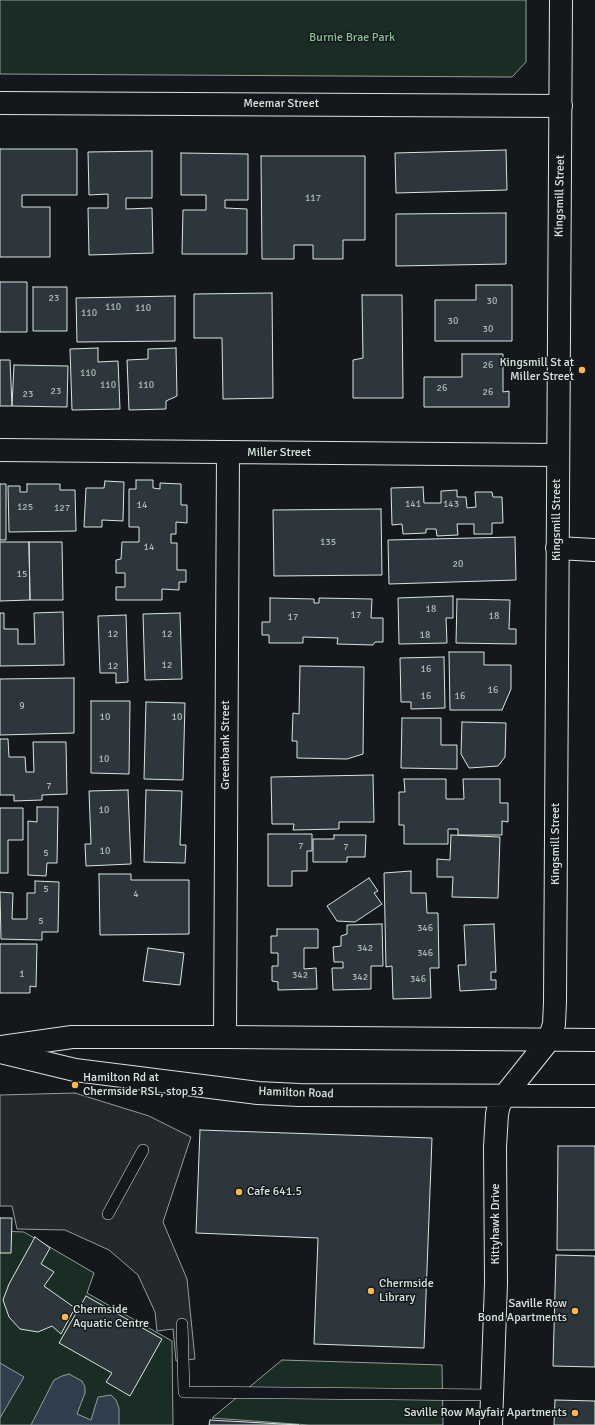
<!DOCTYPE html>
<style>
body{margin:0}
canvas{display:block;background:#14181c}
</style>
<canvas width="595" height="1425"></canvas>
<script>
const ctx = document.querySelector('canvas').getContext('2d');
ctx.lineJoin = 'round';
function fill(path, color) { ctx.fillStyle = color; ctx.fill(path, 'evenodd'); }
const poly = rows => new Path2D(rows.map(r => 'M' + r).join(''));
function trace(path, color, width, dash) { ctx.strokeStyle = color; ctx.lineWidth = width; ctx.lineCap = dash ? 'butt' : 'round'; ctx.setLineDash(dash || []); ctx.stroke(path); }
function write(font, color, halo, rows, align = 'center') {
  ctx.font = font + ' Signika,sans-serif'; ctx.lineWidth = 3; ctx.setLineDash([]); ctx.textBaseline = 'middle'; ctx.strokeStyle = halo; ctx.fillStyle = color; for (const [text, x, y, turn = 0] of rows) {
    ctx.save(); ctx.translate(x, y); ctx.rotate((+turn || 0) * Math.PI / 180); ctx.textAlign = isNaN(turn) ? turn : align; if (halo) ctx.strokeText(text, 0, 0); ctx.fillText(text, 0, 0); ctx.restore();
  }
}
const green = poly([
 [0,0,526,0,526,62,512,77,0,74,0,0],
 [0,1231,24,1232,94,1273,87,1293,172,1341,173,1425,0,1425,0,1231],
 [282,1360,442,1365,443,1425,309,1425,212,1418,282,1360]
]);
fill(green, '#1a2d24');
trace(green, '#939e99', 1);
const parking = poly([
 [75,1093,149,1116,191,1137,163,1222,187,1279,195,1359,176,1361,173,1329,157,1331,155,1312,138,1275,109,1250,65,1230,17,1229,12,1206,0,1206,0,1095,75,1093]
]);
fill(parking, '#24282b');
trace(parking, '#939e99', 1);
const water = poly([
 [0,1363,24,1377,0,1418,0,1363],
 [69,1374,82,1381,85,1387,85,1393,77,1414,91,1420,98,1397,111,1395,116,1400,119,1408,119,1425,31,1425,54,1380,62,1376,69,1374]
]);
fill(water, '#2f3f4d');
trace(water, '#939e99', 1);
const building = poly([
 [0,149,77,149,77,195,22,195,22,207,50,207,50,257,0,257,0,149],
 [506,150,507,190,396,193,395,153,506,150],
 [152,151,152,198,126,198,126,209,152,208,153,253,89,255,88,208,108,208,108,194,89,195,88,152,152,151],
 [181,153,248,154,248,200,225,200,225,208,247,209,247,254,182,254,183,210,206,210,206,195,181,195,181,153],
 [261,156,365,156,365,240,343,240,343,259,313,259,313,245,294,245,294,259,262,259,261,156],
 [506,213,506,264,396,266,396,214,506,213],
 [0,282,27,282,27,332,0,332,0,282],
 [476,285,512,285,512,341,435,341,435,300,476,300,476,285],
 [33,287,67,287,67,331,33,331,33,287],
 [272,293,273,398,223,399,222,338,194,338,194,294,272,293],
 [362,295,402,295,403,398,353,398,353,360,363,358,362,295],
 [175,296,175,341,77,342,76,298,175,296],
 [98,348,98,362,118,361,120,409,72,410,70,349,98,348],
 [176,348,177,396,166,401,166,409,129,410,127,360,148,359,148,349,176,348],
 [462,354,503,354,503,392,509,391,509,407,424,407,424,377,462,377,462,354],
 [0,360,10,360,12,406,0,406,0,360],
 [14,365,68,366,67,407,12,406,14,365],
 [136,480,153,480,153,488,160,489,160,483,181,484,181,505,187,505,187,523,176,522,176,534,171,534,171,543,177,543,177,570,186,570,186,582,179,582,179,590,162,589,162,600,116,600,116,587,125,587,125,573,116,573,116,560,121,559,122,542,139,542,139,527,129,527,129,489,136,489,136,480],
 [105,481,124,482,123,521,102,520,102,527,84,527,86,488,104,488,105,481],
 [0,484,6,484,6,540,0,540,0,484],
 [27,484,60,484,60,490,75,490,76,531,9,532,8,486,20,486,20,492,27,492,27,484],
 [423,487,424,503,441,503,441,491,457,490,457,497,466,497,467,508,476,507,475,492,492,492,493,497,502,497,503,523,492,523,492,534,474,534,474,524,457,524,458,535,437,536,436,529,426,529,426,533,403,534,402,524,392,525,391,488,423,487],
 [381,509,382,575,274,576,273,510,381,509],
 [515,537,516,580,389,584,388,540,515,537],
 [0,542,29,542,30,600,0,601,0,542],
 [29,542,62,542,63,600,30,600,29,542],
 [453,596,453,618,446,618,447,643,399,644,398,598,453,596],
 [270,598,314,599,314,603,319,603,319,598,372,599,371,618,383,618,383,642,375,642,373,645,337,644,338,638,303,637,303,643,269,643,269,635,262,635,262,622,270,622,270,598],
 [457,599,510,600,509,629,516,629,516,644,456,643,457,599],
 [63,612,64,665,0,666,0,613,4,613,4,629,18,629,18,644,35,644,34,613,63,612],
 [180,613,182,679,145,680,143,614,180,613],
 [126,615,128,682,116,683,116,673,100,673,98,616,126,615],
 [449,652,484,652,484,665,511,665,511,689,502,710,450,710,449,652],
 [444,657,445,708,411,709,411,702,401,702,400,658,444,657],
 [300,666,364,667,363,754,347,759,297,758,297,741,292,741,293,713,299,714,300,666],
 [74,678,74,733,0,735,0,679,74,678],
 [91,701,130,701,129,774,91,773,91,701],
 [146,702,185,703,183,780,144,779,146,702],
 [402,718,441,718,441,745,457,745,457,769,401,768,402,718],
 [462,722,506,723,505,757,498,766,469,768,461,754,462,722],
 [0,739,8,739,9,757,25,757,26,772,34,772,33,742,66,742,67,794,42,795,42,800,14,801,14,795,0,795,0,739],
 [373,775,374,822,339,822,339,829,293,830,294,824,272,824,271,777,373,775],
 [404,779,446,779,446,799,464,799,463,779,500,779,500,803,508,803,508,822,502,821,502,835,458,835,458,829,448,829,448,844,404,844,404,825,399,825,399,792,405,792,404,779],
 [128,790,131,864,86,866,85,844,91,844,89,791,128,790],
 [146,790,182,791,180,845,186,845,185,863,144,862,146,790],
 [37,807,58,807,57,863,47,863,46,876,28,875,28,821,37,822,37,807],
 [0,808,23,808,23,840,8,840,8,873,0,873,0,808],
 [268,834,312,834,312,851,307,851,307,871,292,871,292,886,268,886,268,834],
 [334,835,366,835,365,857,347,857,347,862,313,862,313,839,334,839,334,835],
 [451,835,500,837,498,898,452,897,453,877,437,877,437,859,450,860,451,835],
 [411,871,411,893,426,893,427,913,438,913,439,968,430,968,431,998,393,999,392,966,386,967,384,873,411,871],
 [99,874,131,874,131,880,189,880,189,934,100,935,99,874],
 [369,878,378,891,374,893,382,904,355,922,337,921,327,906,369,878],
 [35,881,59,882,58,932,42,932,42,940,1,939,0,892,13,893,12,919,27,919,27,893,35,893,35,881],
 [382,924,383,966,371,966,371,989,333,990,332,968,343,968,343,962,334,962,333,947,341,946,341,936,347,934,347,925,382,924],
 [494,924,496,972,491,972,491,980,496,980,496,989,460,991,458,965,466,965,464,925,494,924],
 [277,929,318,929,318,948,304,948,304,969,316,968,317,989,278,990,278,982,272,981,272,966,278,966,278,953,271,953,271,936,277,936,277,929],
 [0,944,37,944,36,987,30,986,30,993,0,993,0,944],
 [148,948,184,953,180,985,143,981,148,948],
 [200,1130,432,1138,424,1348,314,1344,318,1238,196,1233,200,1130],
 [558,1146,595,1146,595,1250,557,1250,558,1146],
 [0,1218,12,1218,11,1253,0,1253,0,1218],
 [35,1237,50,1248,41,1264,54,1272,44,1286,75,1308,61,1334,52,1326,38,1332,20,1329,9,1317,3,1300,9,1284,35,1237],
 [556,1255,595,1256,595,1367,553,1366,556,1255],
 [86,1296,162,1339,130,1396,106,1382,112,1373,59,1343,86,1296],
 [555,1400,595,1401,595,1425,554,1425,555,1400],
 [210,1420,299,1425,209,1425,210,1420]
]);
fill(building, '#2c363c');
trace(building, '#d8e6dc', 1);
const lane = poly([
 [108,1214,143,1150],
 [182,1324,184,1392,493,1395]
]);
const street = poly([
 [0,103,561,106],
 [0,450,557,455],
 [557,548,595,550],
 [225,1037,228,452],
 [549,1040,554,1024,555,1002,561,0]
]);
const secondary = poly([
 [0,1047,72,1037,225,1037,595,1040],
 [0,1052,75,1070,258,1093,299,1095,595,1096],
 [491,1425,496,1283,495,1147,497,1114,499,1105,505,1095,549,1040]
]);
trace(lane, '#d8e6dc', 12);
trace(street, '#d8e6dc', 24);
trace(secondary, '#d8e6dc', 24);
trace(lane, '#14181c', 11);
trace(street, '#14181c', 22);
trace(secondary, '#14181c', 22);
for (const [x, y, r, color] of [
 [582,370,4,"#ffb74d"],
 [75,1085,4,"#ffb74d"],
 [239,1192,4,"#ffb74d"],
 [371,1291,4,"#ffb74d"],
 [575,1311,4,"#ffb74d"],
 [65,1317,4,"#ffb74d"],
 [575,1413,4,"#ffb74d"]
]) { const dot = new Path2D(); dot.arc(x, y, r, 0, 2 * Math.PI); ctx.fillStyle = color; ctx.fill(dot); trace(dot, '#14181c', 1.5); }
write('10px', '#adbab4', null, [
 ["117",313,198],
 ["23",54,298],
 ["30",492,301],
 ["110",113,307],
 ["110",143,308],
 ["110",89,313],
 ["30",453,321],
 ["30",488,329],
 ["26",488,365],
 ["110",88,373],
 ["110",108,385],
 ["110",146,385],
 ["26",442,388],
 ["23",56,391],
 ["26",488,392],
 ["23",28,394],
 ["141",413,504],
 ["143",451,504],
 ["14",142,505],
 ["125",25,507],
 ["127",62,508],
 ["135",328,542],
 ["14",149,547],
 ["20",458,564],
 ["15",22,574],
 ["18",431,609],
 ["17",356,615],
 ["18",494,616],
 ["17",293,617],
 ["12",113,634],
 ["12",167,634],
 ["18",425,635],
 ["12",167,665],
 ["12",113,666],
 ["16",426,669],
 ["16",493,690],
 ["16",426,696],
 ["16",460,696],
 ["9",22,706],
 ["10",105,717],
 ["10",177,717],
 ["10",104,759],
 ["7",49,786],
 ["10",104,810],
 ["7",301,846],
 ["7",346,847],
 ["10",105,851],
 ["5",46,853],
 ["5",46,889],
 ["4",136,894],
 ["5",41,921],
 ["346",425,928],
 ["342",365,948],
 ["346",425,953],
 ["1",22,974],
 ["342",300,975],
 ["342",360,977],
 ["346",418,979]
]);
write('12px', '#8ac095', '#14181c', [
 ["Burnie Brae Park",352,38]
]);
write('12px', '#d8e6dc', '#14181c', [
 ["Meemar Street",281,104],
 ["Kingsmill Street",560,196,-89],
 ["Miller Street",279,453],
 ["Kingsmill Street",557,520,-90],
 ["Greenbank Street",226,745,-90],
 ["Kingsmill Street",556,844,-90],
 ["Hamilton Road",296,1093,2],
 ["Kittyhawk Drive",496,1224,-90]
]);
write('12px', '#d8e6dc', '#14181c', [
 ["Kingsmill St at",574,363,"right"],
 ["Miller Street",574,377,"right"],
 ["Hamilton Rd at",83,1078],
 ["Chermside RSL, stop 53",83,1092],
 ["Cafe 641.5",247,1192],
 ["Chermside",379,1284],
 ["Library",379,1298],
 ["Saville Row",567,1304,"right"],
 ["Bond Apartments",567,1318,"right"],
 ["Chermside",73,1310],
 ["Aquatic Centre",73,1324],
 ["Saville Row Mayfair Apartments",567,1413,"right"]
], 'left');
</script>
